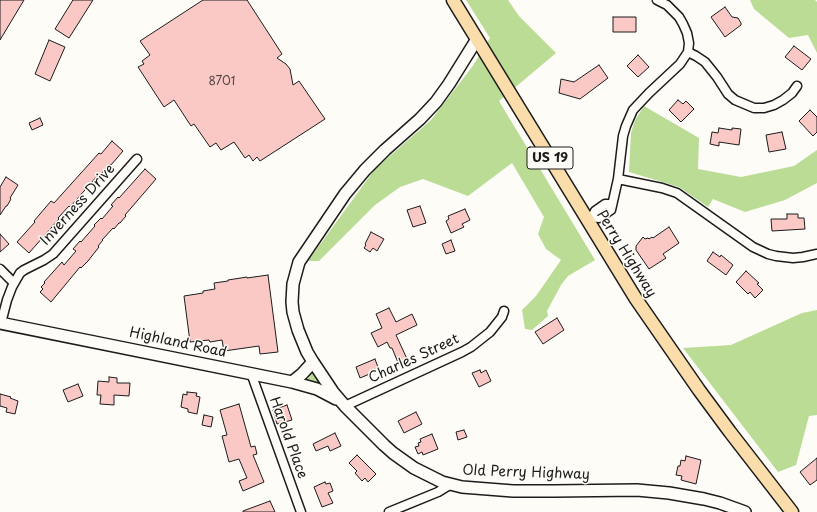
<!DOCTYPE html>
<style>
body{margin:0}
canvas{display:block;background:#fdfcf7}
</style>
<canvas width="817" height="512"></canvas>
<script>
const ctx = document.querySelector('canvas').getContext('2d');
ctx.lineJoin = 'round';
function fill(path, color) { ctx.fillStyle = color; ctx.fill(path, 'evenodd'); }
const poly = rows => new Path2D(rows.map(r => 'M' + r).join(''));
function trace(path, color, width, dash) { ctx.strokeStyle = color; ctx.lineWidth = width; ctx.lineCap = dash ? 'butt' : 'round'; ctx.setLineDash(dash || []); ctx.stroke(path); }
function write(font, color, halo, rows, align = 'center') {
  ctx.font = font + ' "Playpen Sans",sans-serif'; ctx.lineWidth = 3; ctx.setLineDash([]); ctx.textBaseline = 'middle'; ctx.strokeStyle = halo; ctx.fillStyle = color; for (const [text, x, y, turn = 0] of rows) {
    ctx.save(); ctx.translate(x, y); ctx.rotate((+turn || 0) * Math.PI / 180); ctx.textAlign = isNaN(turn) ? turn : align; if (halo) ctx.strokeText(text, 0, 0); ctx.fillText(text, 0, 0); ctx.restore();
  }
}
fill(poly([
 [466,0,508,0,519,16,556,53,499,101,595,260,568,276,561,285,547,311,548,316,532,330,525,329,522,310,536,296,561,260,546,249,538,234,544,217,512,163,468,196,423,179,400,187,375,205,319,261,308,261,375,169,431,120,472,67,490,38],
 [750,0,815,0,817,2,817,53,808,35,789,38,754,9],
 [644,106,699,138,698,169,741,177,794,166,817,150,817,183,785,200,745,212,713,199,708,207,679,187,629,172,631,133,635,120],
 [817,310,817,415,809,416,796,465,778,472,683,348,731,345,802,313],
 [312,373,315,374,320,382,318,384,307,380]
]), '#bbdc95');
const building = poly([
 [0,0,24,0,0,40,0,0],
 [73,0,93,0,69,38,55,29,73,0],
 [203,0,247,0,282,54,277,58,286,64,290,69,293,85,299,81,325,119,260,161,257,157,253,161,249,155,245,158,234,142,221,150,216,143,210,147,194,124,191,126,174,100,164,107,138,67,144,64,142,61,150,55,140,41,203,0],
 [725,7,732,17,738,18,741,23,741,25,725,37,711,17,725,7],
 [613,17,636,17,636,32,613,32,613,17],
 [49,40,65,47,50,81,35,74,49,40],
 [794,46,811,59,802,70,785,57,794,46],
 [638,55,649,67,638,77,627,66,638,55],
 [599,65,608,78,580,99,559,93,561,79,574,82,599,65],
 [678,100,683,104,686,101,694,109,681,122,669,110,678,100],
 [810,110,817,117,817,132,813,136,799,121,810,110],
 [40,118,43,125,32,130,29,123,40,118],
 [719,128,732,130,732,128,741,129,739,145,719,142,719,146,710,144,712,132,718,133,719,128],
 [782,132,786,149,769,152,766,135,782,132],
 [112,141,123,151,111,165,110,164,99,176,98,175,70,207,69,206,58,218,59,219,29,253,17,242,35,222,34,221,51,201,54,203,99,153,101,154,112,141],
 [145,169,156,179,125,215,126,216,120,223,119,223,114,229,113,228,102,240,103,240,98,246,99,247,88,261,81,268,80,267,51,302,40,292,43,289,41,287,45,283,44,282,62,262,64,265,76,251,73,249,80,241,81,242,95,226,94,225,101,218,102,219,113,206,111,205,118,197,119,198,145,169],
 [6,177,18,185,10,198,11,199,7,206,6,206,0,215,0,187,6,177],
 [420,206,426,223,413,227,407,210,420,206],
 [465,209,470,220,462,224,464,227,451,233,446,221,449,219,448,216,465,209],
 [787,214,798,214,798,218,804,218,805,229,772,231,771,219,787,219,787,214],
 [669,227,679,243,663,254,666,258,649,269,636,250,636,246,643,237,645,239,648,238,649,239,652,237,653,238,669,227],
 [371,232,384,239,377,251,373,248,370,252,364,248,366,245,365,244,371,232],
 [0,234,9,244,0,252,0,234],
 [451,240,455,251,446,254,442,244,451,240],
 [713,252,720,257,721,255,733,265,726,275,707,261,713,252],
 [746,271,759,283,757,284,763,290,755,298,750,292,748,294,736,282,746,271],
 [268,275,278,352,260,354,259,346,224,351,222,340,210,342,209,340,190,342,184,296,203,293,203,291,215,289,214,283,228,281,228,280,247,277,247,278,268,275],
 [389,308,396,322,412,314,417,325,396,335,408,361,399,365,392,348,390,348,387,342,378,347,371,333,382,328,376,314,389,308],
 [557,318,564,330,543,344,535,332,557,318],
 [375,359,379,370,360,378,356,367,375,359],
 [480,370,481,373,486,370,491,381,479,387,472,373,480,370],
 [109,377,117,378,117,383,130,383,129,396,114,395,114,405,100,404,101,395,97,395,98,381,109,382,109,377],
 [78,384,83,396,68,402,63,390,78,384],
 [187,392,197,393,196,396,200,397,197,414,188,412,188,409,181,407,183,394,187,395,187,392],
 [0,394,11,397,10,398,18,401,15,414,6,412,7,408,0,406,0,394],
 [239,404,251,447,255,446,257,454,253,455,264,482,243,491,239,481,247,478,239,459,229,462,222,436,227,435,220,410,239,404],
 [287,405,292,420,277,424,273,410,287,405],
 [416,412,422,424,404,433,398,421,416,412],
 [204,415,213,417,211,427,202,425,204,415],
 [464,430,467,437,458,440,456,432,464,430],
 [335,433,341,446,330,451,328,446,316,451,313,444,335,433],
 [432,434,438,449,423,455,422,452,418,454,415,447,419,446,418,443,421,442,420,439,432,434],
 [357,455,376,474,368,482,365,478,362,481,355,473,357,471,349,463,357,455],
 [686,456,701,460,696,484,681,480,682,476,676,475,678,466,680,466,681,460,685,461,686,456],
 [817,458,817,480,810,485,800,472,817,458],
 [325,482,326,484,330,483,333,491,328,493,333,503,322,507,314,487,325,482],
 [270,501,275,512,243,512,243,511,270,501]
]);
fill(building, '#fac9c6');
trace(building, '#1c1c1c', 1);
const street = poly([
 [688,52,696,56,705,62,717,77,728,94,735,100,754,108,764,108,774,105,783,100,792,93,797,86],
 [618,179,662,188,677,193,753,247,768,254,776,256,793,258,803,257,817,254],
 [592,217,599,218,611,210,618,179,623,136,626,126,633,110,649,93,680,64,688,52,689,43,687,33,683,24,679,17,667,5,657,0],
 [588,220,592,217,595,211,605,204,612,204],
 [0,269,14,283],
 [1,323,7,300,12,287,20,273,24,270,44,260,53,254,137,159],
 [251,373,301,512],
 [345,406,462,352,471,347,490,332,502,317,504,311],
 [389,512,438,492,451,484]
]);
const secondary = poly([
 [477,39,449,84,436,102,420,119,385,150,365,170,345,194,299,262,293,284,292,302,293,312,298,330,307,352,313,362,333,392,345,406,384,445,393,453,414,468,442,482,462,487,513,491,554,491,637,490,669,493,704,499,720,503,745,512],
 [0,323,292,382,317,389,336,399],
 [292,382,302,374,313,362]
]);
const primary = poly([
 [453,0,636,299,699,390,730,432,792,512]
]);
trace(street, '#1c1c1c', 11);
trace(secondary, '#1c1c1c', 14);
trace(primary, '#1c1c1c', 15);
trace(street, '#fdfcf7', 8);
trace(secondary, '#fdfcf7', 11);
trace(primary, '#faddab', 12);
write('12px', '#544746', null, [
 ["8701",222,82]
]);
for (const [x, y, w] of [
 [550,158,46]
]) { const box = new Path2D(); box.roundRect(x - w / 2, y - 11, w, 22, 3); ctx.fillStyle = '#fdfcf7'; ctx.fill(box); trace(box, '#1c1c1c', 1); }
write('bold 13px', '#1c1c1c', null, [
 ["US 19",550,158]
]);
write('14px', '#1c1c1c', '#fdfcf7', [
 ["Inverness Drive",78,205,-48],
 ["Perry Highway",626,254,58],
 ["Highland Road",178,343,12],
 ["Charles Street",414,359,-25],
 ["Harold Place",288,438,70],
 ["Old Perry Highway",526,473,2]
]);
</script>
